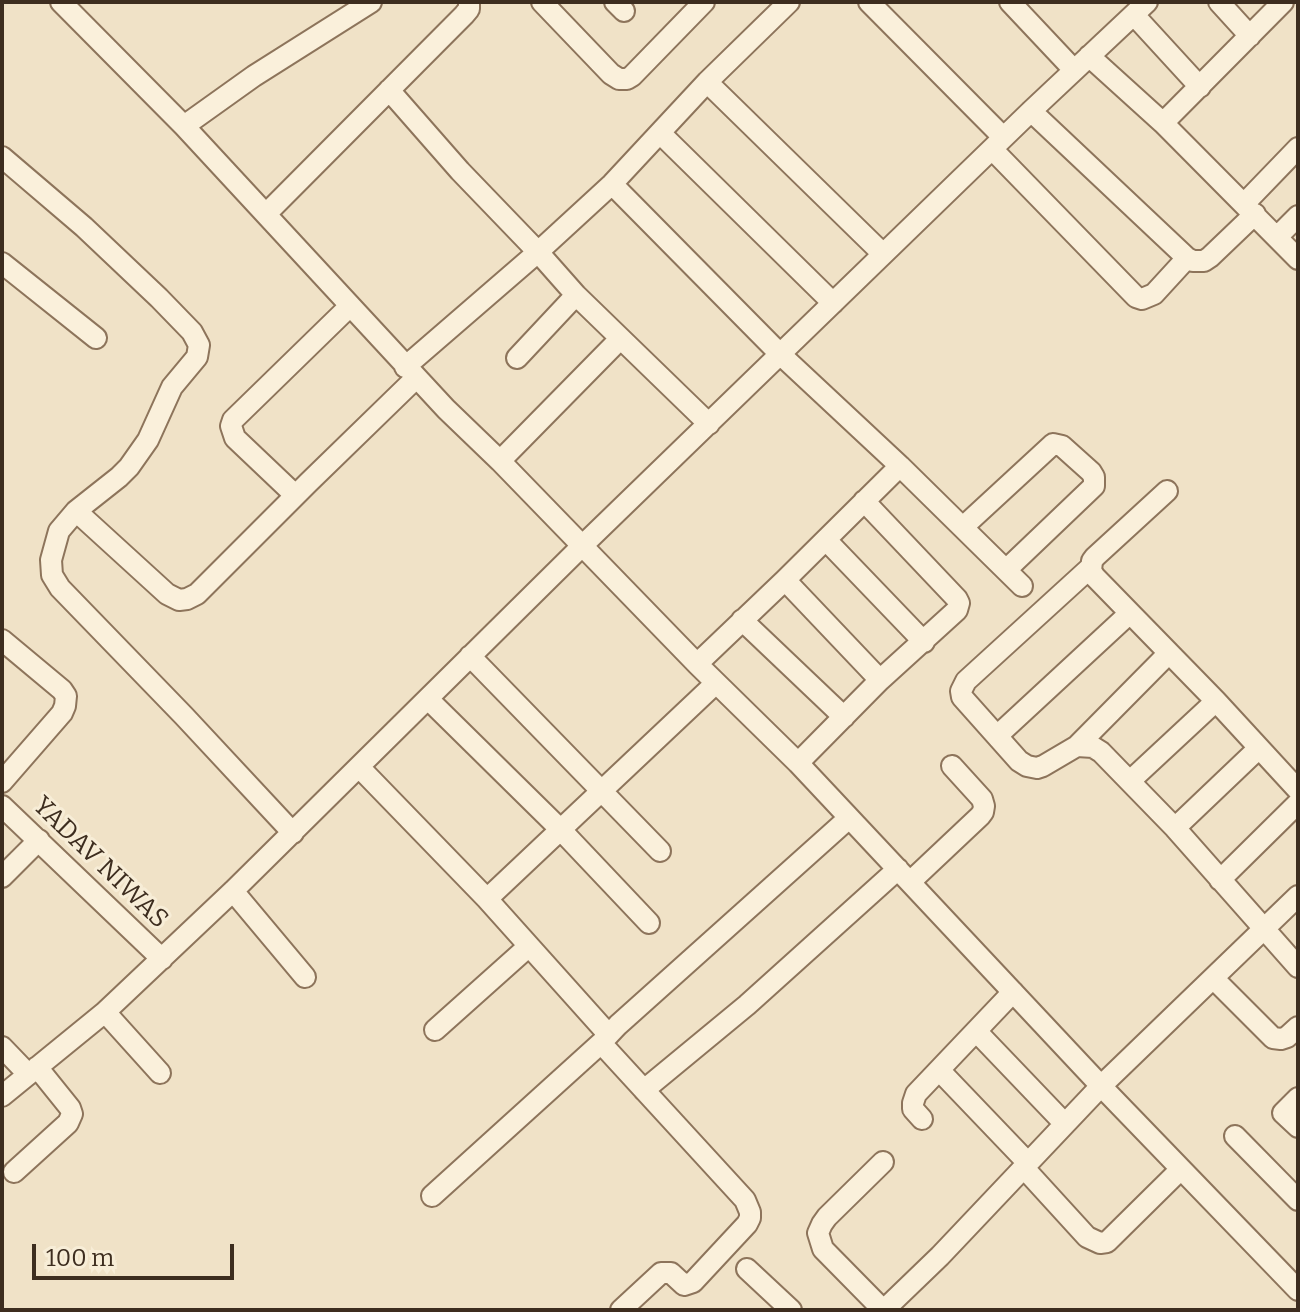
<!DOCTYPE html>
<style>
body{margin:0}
#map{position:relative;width:1300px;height:1312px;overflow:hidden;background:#f0e2c7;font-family:Bitter,serif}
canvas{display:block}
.frame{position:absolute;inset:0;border:4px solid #3d2d1f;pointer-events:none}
.scale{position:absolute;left:32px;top:1244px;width:202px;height:36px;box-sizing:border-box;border:4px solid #3d2d1f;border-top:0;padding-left:10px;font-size:24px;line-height:28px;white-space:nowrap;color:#3d2d1f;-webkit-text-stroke:6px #f7edd7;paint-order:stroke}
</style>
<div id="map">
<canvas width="1300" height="1312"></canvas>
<div class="frame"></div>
<div class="scale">100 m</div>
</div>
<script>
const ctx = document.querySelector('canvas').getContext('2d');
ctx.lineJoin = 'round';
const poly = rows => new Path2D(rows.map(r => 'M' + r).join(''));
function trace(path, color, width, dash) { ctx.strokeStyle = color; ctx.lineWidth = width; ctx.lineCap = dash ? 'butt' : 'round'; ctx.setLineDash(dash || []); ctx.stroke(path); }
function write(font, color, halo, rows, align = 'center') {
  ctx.font = font + ' Bitter,serif'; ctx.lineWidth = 6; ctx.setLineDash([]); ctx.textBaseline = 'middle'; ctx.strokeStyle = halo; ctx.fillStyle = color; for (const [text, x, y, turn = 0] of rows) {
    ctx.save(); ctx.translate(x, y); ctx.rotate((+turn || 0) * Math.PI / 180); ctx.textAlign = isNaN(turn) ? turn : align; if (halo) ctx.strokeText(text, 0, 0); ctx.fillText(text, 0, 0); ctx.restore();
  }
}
const minor = poly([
 [61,2,184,126,446,409,500,461,697,664,798,763,1101,1086,1298,1290],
 [542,2,611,74,619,79,627,79,632,76,704,2],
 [615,2,624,11],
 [869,2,1003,137],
 [1010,2,1074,70],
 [1219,2,1250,36],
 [1134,15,1200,87],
 [1089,56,1163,123,1298,259],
 [707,82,883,254],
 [389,90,460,171,538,252,576,295,709,424],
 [1031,111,1187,258,1193,261,1204,261,1210,257,1255,214],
 [1163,123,1283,2],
 [184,126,254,76,371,2],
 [661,134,833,303],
 [992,149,1136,297,1142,299,1154,294,1187,258],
 [2,157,84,227,159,298,192,332,199,345,197,357,172,387,148,440,129,467,119,477,76,511,59,531,51,560,52,575,60,588,184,716,293,833],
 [612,184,780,354,900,466,1022,586],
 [1244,204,1298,148],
 [266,214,464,15,469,9,469,2],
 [1277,237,1298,216],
 [2,263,96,338],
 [517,358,576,295],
 [405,367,538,252,612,184,707,82,789,2],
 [500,461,620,339],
 [1167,491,1095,557,1092,561,1091,571,1095,577,1216,701,1298,790],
 [295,495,235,438,231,426,233,420,350,306],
 [76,511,167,594,179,600,187,599,197,594,308,483,416,378],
 [963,527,1053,444,1062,446,1091,472,1094,477,1094,486,1006,570],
 [826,540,924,642],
 [1091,567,966,681,961,691,962,697,1019,761,1027,766,1037,768,1043,766,1077,746,1093,747,1101,752,1175,828,1298,967],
 [785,580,880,680],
 [742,620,844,717],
 [2,640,62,690,66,696,65,706,62,713,2,782],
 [470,656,660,851],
 [697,664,785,580,900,466],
 [428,699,560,829,649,923],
 [997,736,1130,613],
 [1077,746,1169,653],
 [798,763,880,680,957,610,959,603,957,599,864,501],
 [360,768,487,899,608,1034],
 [1130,781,1216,701],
 [2,806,162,959],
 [1175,828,1259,748],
 [2,877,39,840],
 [1220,880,1298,803],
 [910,882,980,816,983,812,984,806,982,799,952,766],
 [233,891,305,977],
 [487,899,716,683],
 [1213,978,1273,1038,1281,1039,1287,1037,1298,1027],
 [105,1012,160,1073],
 [435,1030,529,946],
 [976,1031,1065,1124],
 [601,1043,745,1200,750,1212,750,1218,747,1224,693,1282,684,1285,671,1273,661,1273,621,1310],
 [2,1047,28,1074],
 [939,1070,1028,1163],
 [644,1090,747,1005,898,869],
 [2,1096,105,1012,233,891,582,546,1031,111,1147,2],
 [1298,1098,1283,1113,1298,1127],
 [922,1119,913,1109,913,1103,916,1094,1013,992],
 [1235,1136,1298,1200],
 [883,1162,827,1217,822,1224,818,1233,823,1249,883,1310],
 [1024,1168,1087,1237,1100,1243,1107,1242,1181,1169],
 [14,1172,68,1123,72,1114,70,1108,37,1067],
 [432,1196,601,1043,618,1025,849,818],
 [747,1269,791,1310],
 [884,1310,940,1256,1101,1086,1298,896]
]);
trace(minor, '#8d745b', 24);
trace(minor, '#faf0db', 20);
write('26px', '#3d2d1f', '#f7edd7', [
 ["YADAV NIWAS",100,863,44]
]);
</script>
